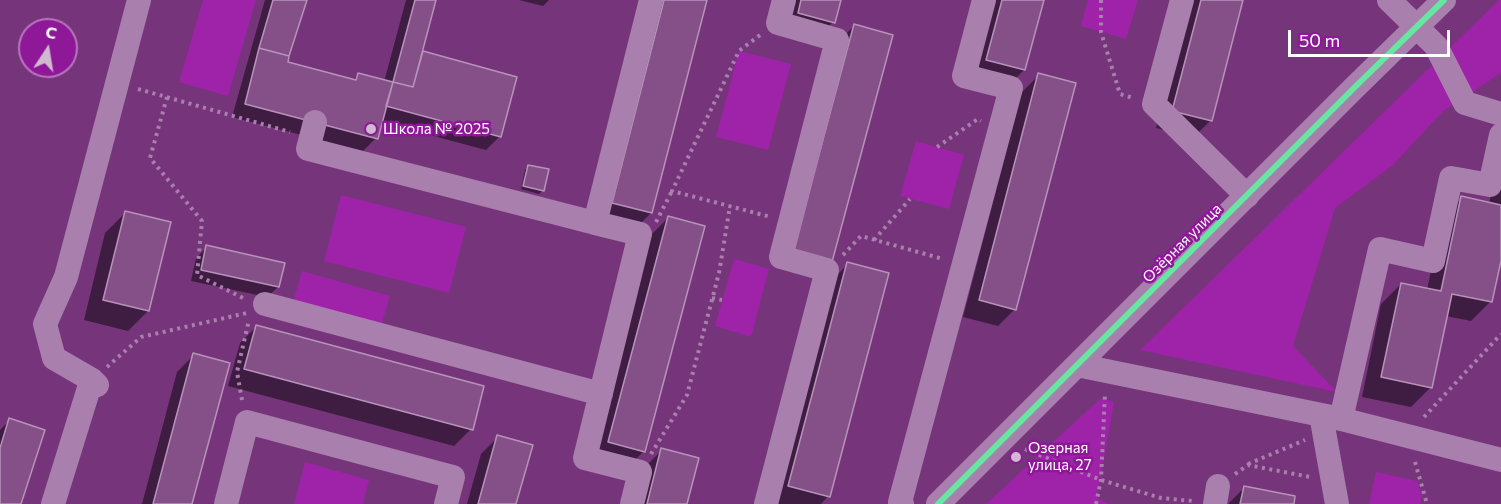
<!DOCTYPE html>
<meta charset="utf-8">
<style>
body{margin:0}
#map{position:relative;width:1501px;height:504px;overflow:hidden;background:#76357a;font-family:Commissioner,sans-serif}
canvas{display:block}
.north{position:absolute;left:18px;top:18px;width:60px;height:60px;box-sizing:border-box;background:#8e1897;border:2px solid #bb74c1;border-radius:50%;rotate:12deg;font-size:16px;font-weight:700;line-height:24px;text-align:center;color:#fff}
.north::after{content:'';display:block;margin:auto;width:21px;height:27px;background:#cfb8d0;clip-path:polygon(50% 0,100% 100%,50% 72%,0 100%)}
.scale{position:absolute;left:1288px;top:30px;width:162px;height:27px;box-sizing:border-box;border:3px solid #fff;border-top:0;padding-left:8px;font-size:18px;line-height:21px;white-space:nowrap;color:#fff;-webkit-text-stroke:4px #8e1897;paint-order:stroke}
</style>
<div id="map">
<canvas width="1501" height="504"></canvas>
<div class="north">С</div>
<div class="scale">50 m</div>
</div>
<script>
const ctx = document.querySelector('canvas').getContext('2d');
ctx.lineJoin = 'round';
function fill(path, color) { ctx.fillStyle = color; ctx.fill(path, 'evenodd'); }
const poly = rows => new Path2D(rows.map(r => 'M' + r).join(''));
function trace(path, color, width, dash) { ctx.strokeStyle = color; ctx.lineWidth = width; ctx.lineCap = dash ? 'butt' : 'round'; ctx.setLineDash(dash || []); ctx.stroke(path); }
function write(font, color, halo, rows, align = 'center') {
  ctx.font = font + ' Commissioner,sans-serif'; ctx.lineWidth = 5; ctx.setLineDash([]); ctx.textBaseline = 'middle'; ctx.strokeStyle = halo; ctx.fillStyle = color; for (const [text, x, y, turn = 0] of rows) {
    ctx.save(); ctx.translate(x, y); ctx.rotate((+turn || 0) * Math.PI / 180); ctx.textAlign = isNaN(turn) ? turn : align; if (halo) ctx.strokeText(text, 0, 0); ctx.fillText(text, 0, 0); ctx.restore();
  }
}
fill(poly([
 [203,0,256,0,228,96,179,82],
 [1088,0,1138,0,1126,39,1081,26],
 [1499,0,1501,0,1501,73,1443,111,1393,165,1335,208,1293,346,1337,392,1140,350],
 [739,51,791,64,768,150,716,137],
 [916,141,964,155,949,209,900,196],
 [341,195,466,227,449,293,324,261],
 [734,259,769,269,751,337,715,326],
 [302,271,390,296,381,326,293,302],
 [1101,398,1114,402,1097,498,1109,504,986,504],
 [305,462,369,480,363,504,294,504],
 [1376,472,1417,481,1422,496,1420,504,1369,504]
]), '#9e23a9');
fill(poly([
 [265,0,305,0,286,63,353,80,358,75,384,82,406,0,435,0,421,52,515,78,500,136,486,150,381,122,376,138,363,151,232,117],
 [519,0,549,0,543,6],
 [652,0,705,0,651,213,634,230,596,220],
 [790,0,839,0,833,22,816,39,782,30],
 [991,0,1042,0,1024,70,1007,87,970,77],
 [1189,0,1241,0,1211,120,1194,137,1156,128],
 [854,26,831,261,837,43],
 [1039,75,1015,309,998,326,963,317,1022,92],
 [1501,144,1501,254,1491,301,1471,321,1446,316,1431,387,1411,407,1362,397,1381,304,1401,284,1427,290,1442,218,1462,198,1489,204],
 [528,166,543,190,539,194,521,189,525,170],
 [125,213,148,311,128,331,84,320,105,233],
 [668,218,644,451,627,468,592,459,651,235],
 [207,247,278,287,267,297,191,281,196,258],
 [848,264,828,496,821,504,776,504,831,281],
 [257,326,471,429,454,446,228,386,240,343],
 [194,355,190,504,142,504,177,372],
 [10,420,20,504,0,504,0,430],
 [498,437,515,504,467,504,481,454],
 [662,450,685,504,635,504,645,467],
 [1244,488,1292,504,1228,504]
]), '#0007');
const building = poly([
 [273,0,307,0,289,56,259,48,273,0],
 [415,0,436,0,413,87,393,82,415,0],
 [664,0,707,0,652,213,612,203,664,0],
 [801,0,841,0,835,23,798,13,801,0],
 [1002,0,1044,0,1025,70,986,60,1002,0],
 [1201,0,1243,0,1212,121,1172,111,1201,0],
 [854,24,893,35,832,262,793,251,854,24],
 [259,48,289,56,288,62,356,80,358,73,393,82,378,139,245,104,259,48],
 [423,51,517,77,501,137,386,106,393,82,413,87,423,51],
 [1038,73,1076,83,1016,310,979,300,1038,73],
 [528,165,549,169,544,191,523,186,528,165],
 [1461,196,1501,205,1501,261,1492,302,1452,294,1432,388,1381,377,1401,283,1441,291,1461,196],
 [125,211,171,222,149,311,103,300,125,211],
 [668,216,705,226,645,452,608,442,668,216],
 [206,245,285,263,279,287,201,270,206,245],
 [847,262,889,273,830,497,788,486,847,262],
 [256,325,484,386,473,430,244,369,256,325],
 [193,353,230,363,192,504,153,504,193,353],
 [9,418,45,430,21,504,0,504,0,448,9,418],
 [497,435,533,445,516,504,478,504,497,435],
 [661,448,699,458,687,504,647,504,661,448],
 [1244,486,1295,496,1294,504,1240,504,1244,486]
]);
fill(building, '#845087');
trace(building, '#b793ba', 1.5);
trace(poly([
 [1101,0,1101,32,1120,94,1133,98],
 [760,35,739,51,672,191,771,217],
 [138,89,290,132],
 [167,97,150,158,202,221,197,275,245,299],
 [937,147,978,119,981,121],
 [656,222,672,191],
 [874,240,910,199],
 [843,255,861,236,943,259],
 [712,298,722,300],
 [107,367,141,337,247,313],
 [242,400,237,372,249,320],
 [1424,417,1501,334],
 [1025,449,1101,480,1161,498,1193,501],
 [651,454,687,395,719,273,730,206],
 [1415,462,1427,504],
 [1248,464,1305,440],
 [1235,474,1248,465,1310,477],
 [1096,504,1101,480,1105,393]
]), '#a97fad', 4, [3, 4.5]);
trace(poly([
 [1182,0,1154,104,1247,196],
 [1389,0,1436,46,1465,103,1501,114],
 [315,122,308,149,595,223],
 [265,304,601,394],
 [1077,365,1341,419,1380,249,1433,261,1451,178,1490,185,1501,135],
 [1321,415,1337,504],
 [1341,419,1501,460],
 [53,504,89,388,97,385,92,380,54,358,45,324,66,277,139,0],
 [226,504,247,422,453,477,446,504],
 [632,504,640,472,585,458,640,234,595,223,651,0],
 [766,504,827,270,781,257,837,40,778,23,784,0],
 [902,504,900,502,1011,88,964,76,984,0],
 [938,504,1356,86,1444,0],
 [1215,504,1218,486]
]), '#a97fad', 24);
trace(poly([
 [938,504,1356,86,1444,0]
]), '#66e7a1', 6);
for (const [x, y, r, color] of [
 [371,129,6,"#cfb8d0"],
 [1016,457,6,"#cfb8d0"]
]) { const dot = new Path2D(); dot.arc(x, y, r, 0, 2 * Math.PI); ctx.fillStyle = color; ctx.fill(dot); trace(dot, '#8e1897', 2); }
write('15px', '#fff', '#8e1897', [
 ["Школа № 2025",383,129],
 ["Озерная",1028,448],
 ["улица, 27",1028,465]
], 'left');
write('15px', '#fff', '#8e1897', [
 ["Озёрная улица",1182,243,-45]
]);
</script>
